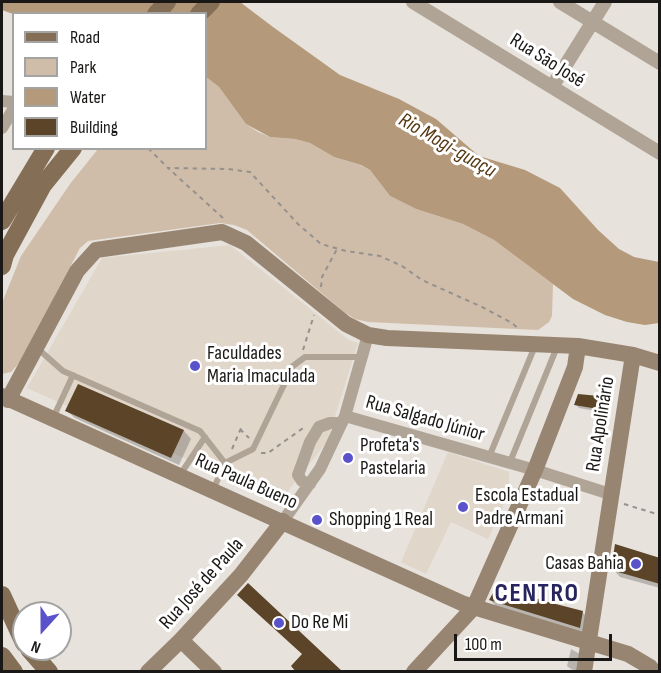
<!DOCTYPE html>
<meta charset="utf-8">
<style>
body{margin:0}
#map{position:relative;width:661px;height:673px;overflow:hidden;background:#e7e2dc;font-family:"Sofia Sans Condensed",sans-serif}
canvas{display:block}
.frame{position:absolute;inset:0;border:3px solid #1a1816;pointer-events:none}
.legend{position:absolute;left:12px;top:12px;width:195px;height:138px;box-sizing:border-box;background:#fff;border:2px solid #a3a3a2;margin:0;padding:8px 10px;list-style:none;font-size:18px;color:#1a1816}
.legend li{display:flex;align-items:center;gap:12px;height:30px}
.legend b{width:30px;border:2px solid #a3a3a2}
.north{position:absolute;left:12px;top:601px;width:60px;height:60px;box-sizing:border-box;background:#fff;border:2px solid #a3a3a2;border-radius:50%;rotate:201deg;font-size:16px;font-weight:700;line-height:24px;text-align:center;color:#1a1816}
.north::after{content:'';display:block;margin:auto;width:21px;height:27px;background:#5952ca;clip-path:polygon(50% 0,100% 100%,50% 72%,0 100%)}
.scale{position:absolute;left:454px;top:634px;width:158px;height:27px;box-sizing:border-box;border:3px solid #1a1816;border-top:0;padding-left:8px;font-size:18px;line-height:21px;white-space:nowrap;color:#1a1816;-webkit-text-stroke:4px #fff;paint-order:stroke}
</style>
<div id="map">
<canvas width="661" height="673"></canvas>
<div class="frame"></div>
<ul class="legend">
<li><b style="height:8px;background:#846f56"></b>Road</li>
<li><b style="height:16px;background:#d0bda9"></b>Park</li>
<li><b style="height:16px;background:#b4997a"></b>Water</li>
<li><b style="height:16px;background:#5c4428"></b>Building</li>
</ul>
<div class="north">N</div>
<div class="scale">100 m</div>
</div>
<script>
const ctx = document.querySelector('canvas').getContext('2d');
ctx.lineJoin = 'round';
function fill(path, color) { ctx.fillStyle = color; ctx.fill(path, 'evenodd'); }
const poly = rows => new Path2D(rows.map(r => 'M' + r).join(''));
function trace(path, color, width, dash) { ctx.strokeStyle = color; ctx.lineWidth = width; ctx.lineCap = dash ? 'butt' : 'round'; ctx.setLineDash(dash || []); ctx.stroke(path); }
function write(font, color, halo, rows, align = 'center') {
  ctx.font = font + ' "Sofia Sans Condensed",sans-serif'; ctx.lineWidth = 6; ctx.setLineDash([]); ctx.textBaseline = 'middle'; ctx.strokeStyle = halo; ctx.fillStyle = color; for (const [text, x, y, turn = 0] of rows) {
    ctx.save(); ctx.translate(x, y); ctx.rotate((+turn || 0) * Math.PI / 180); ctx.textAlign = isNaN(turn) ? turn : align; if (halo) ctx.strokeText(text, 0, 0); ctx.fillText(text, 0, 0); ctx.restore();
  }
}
fill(poly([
 [230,245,349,340,358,343,327,442,280,501,27,388,102,258],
 [448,452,509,472,509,493,488,539,451,522,426,574,401,562]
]), '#e0d6ca');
fill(poly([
 [206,77,219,87,246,124,258,132,270,137,295,139,310,143,334,157,360,165,370,170,390,196,416,209,463,224,494,240,553,284,552,316,549,322,538,330,368,322,355,319,344,312,247,230,234,225,220,223,88,241,80,248,20,362,11,372,2,374,2,303,21,256,70,184,98,149,206,148]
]), '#d0bda9');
fill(poly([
 [2,2,240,2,273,27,340,75,399,99,436,119,479,156,525,170,560,188,598,230,619,249,634,257,659,262,659,323,645,325,627,322,605,315,573,299,494,240,463,224,416,209,390,196,370,170,361,165,334,157,310,143,295,139,270,137,246,124,219,87,206,77,206,14,13,14,2,10]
]), '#b4997a');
fill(poly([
 [79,385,184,431,191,439,179,465,75,418,67,411],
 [599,398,602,401,601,412,579,408,576,405],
 [660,559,660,588,620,577,613,569],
 [490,600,582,612,590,620,587,635,498,608],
 [571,649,580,654,577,671,571,669,567,666]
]), '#0003');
fill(poly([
 [78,384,184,430,171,458,65,411],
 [578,394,599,396,598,409,574,405],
 [615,544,660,558,660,584,611,570],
 [248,583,343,672,296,672,291,666,302,654,237,595],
 [497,586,548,602,583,611,580,628,489,600]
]), '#5c4428');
trace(poly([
 [148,148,168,168],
 [223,218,168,168,228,169,250,172,298,224,321,244,346,251,380,256,402,266,422,280,482,307,512,323,520,330],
 [321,287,322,277,337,249],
 [303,350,314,315],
 [240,429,249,438],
 [232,449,242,426],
 [261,453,268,453,306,426],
 [624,504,660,515]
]), '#95918d', 2, [4.5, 4.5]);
trace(poly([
 [37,348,63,371,200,431,225,463],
 [54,416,73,375],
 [489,457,535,346],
 [510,462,557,347],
 [180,475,205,437],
 [213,490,225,463,253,449,293,366,305,357,361,357]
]), '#b0a496', 6);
trace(poly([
 [2,101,14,102],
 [2,128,14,108],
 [345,416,535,470,610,494],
 [310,484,302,481,298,475,310,442,319,427,330,423,342,423],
 [283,521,320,469,345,416,368,335]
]), '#b0a496', 12);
trace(poly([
 [413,2,660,153],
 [560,2,660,63],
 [552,87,605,2]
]), '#b0a496', 14);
trace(poly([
 [2,396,464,604,628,654,650,667,654,672],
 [8,400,77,271,96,250,222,232,246,243,346,324,368,335,387,338,578,346,633,355,660,363],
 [181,640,214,672],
 [148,672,181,640,241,575,283,521],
 [414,672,474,607,535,470,575,367,578,346],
 [584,672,633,355]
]), '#978571', 16);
trace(poly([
 [156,14,167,2],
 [199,14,211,2],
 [2,221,46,148],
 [2,266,5,255,43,185,73,148],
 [2,595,24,643],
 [29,649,49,672],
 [2,656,14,672]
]), '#846f56', 18);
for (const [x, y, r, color] of [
 [195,366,6,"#5952ca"],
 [348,458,6,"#5952ca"],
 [463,507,6,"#5952ca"],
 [317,520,6,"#5952ca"],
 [636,564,6,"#5952ca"],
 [279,623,6,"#5952ca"]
]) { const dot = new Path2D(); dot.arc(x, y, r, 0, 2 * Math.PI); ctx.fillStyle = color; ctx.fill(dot); trace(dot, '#fff', 2); }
write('20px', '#1a1816', '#fff', [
 ["Rua São José",547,61,32],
 ["Rua Salgado Júnior",425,419,16],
 ["Rua Apolinário",601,424,-81],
 ["Rua Paula Bueno",246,482,24],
 ["Rua José de Paula",202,584,-48]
]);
write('20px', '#1a1816', '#fff', [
 ["Faculdades",207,354],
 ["Maria Imaculada",207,377],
 ["Profeta's",360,446],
 ["Pastelaria",360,469],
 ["Escola Estadual",475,496],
 ["Padre Armani",475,519],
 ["Shopping 1 Real",329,520],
 ["Casas Bahia",624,564,"right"],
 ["Do Re Mi",291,623]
], 'left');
write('italic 21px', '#563912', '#fff', [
 ["Rio Mogi-guaçu",447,146,30]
]);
ctx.letterSpacing = '1.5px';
write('bold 26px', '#27245e', '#fff', [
 ["CENTRO",537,594]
]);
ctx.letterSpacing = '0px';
</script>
